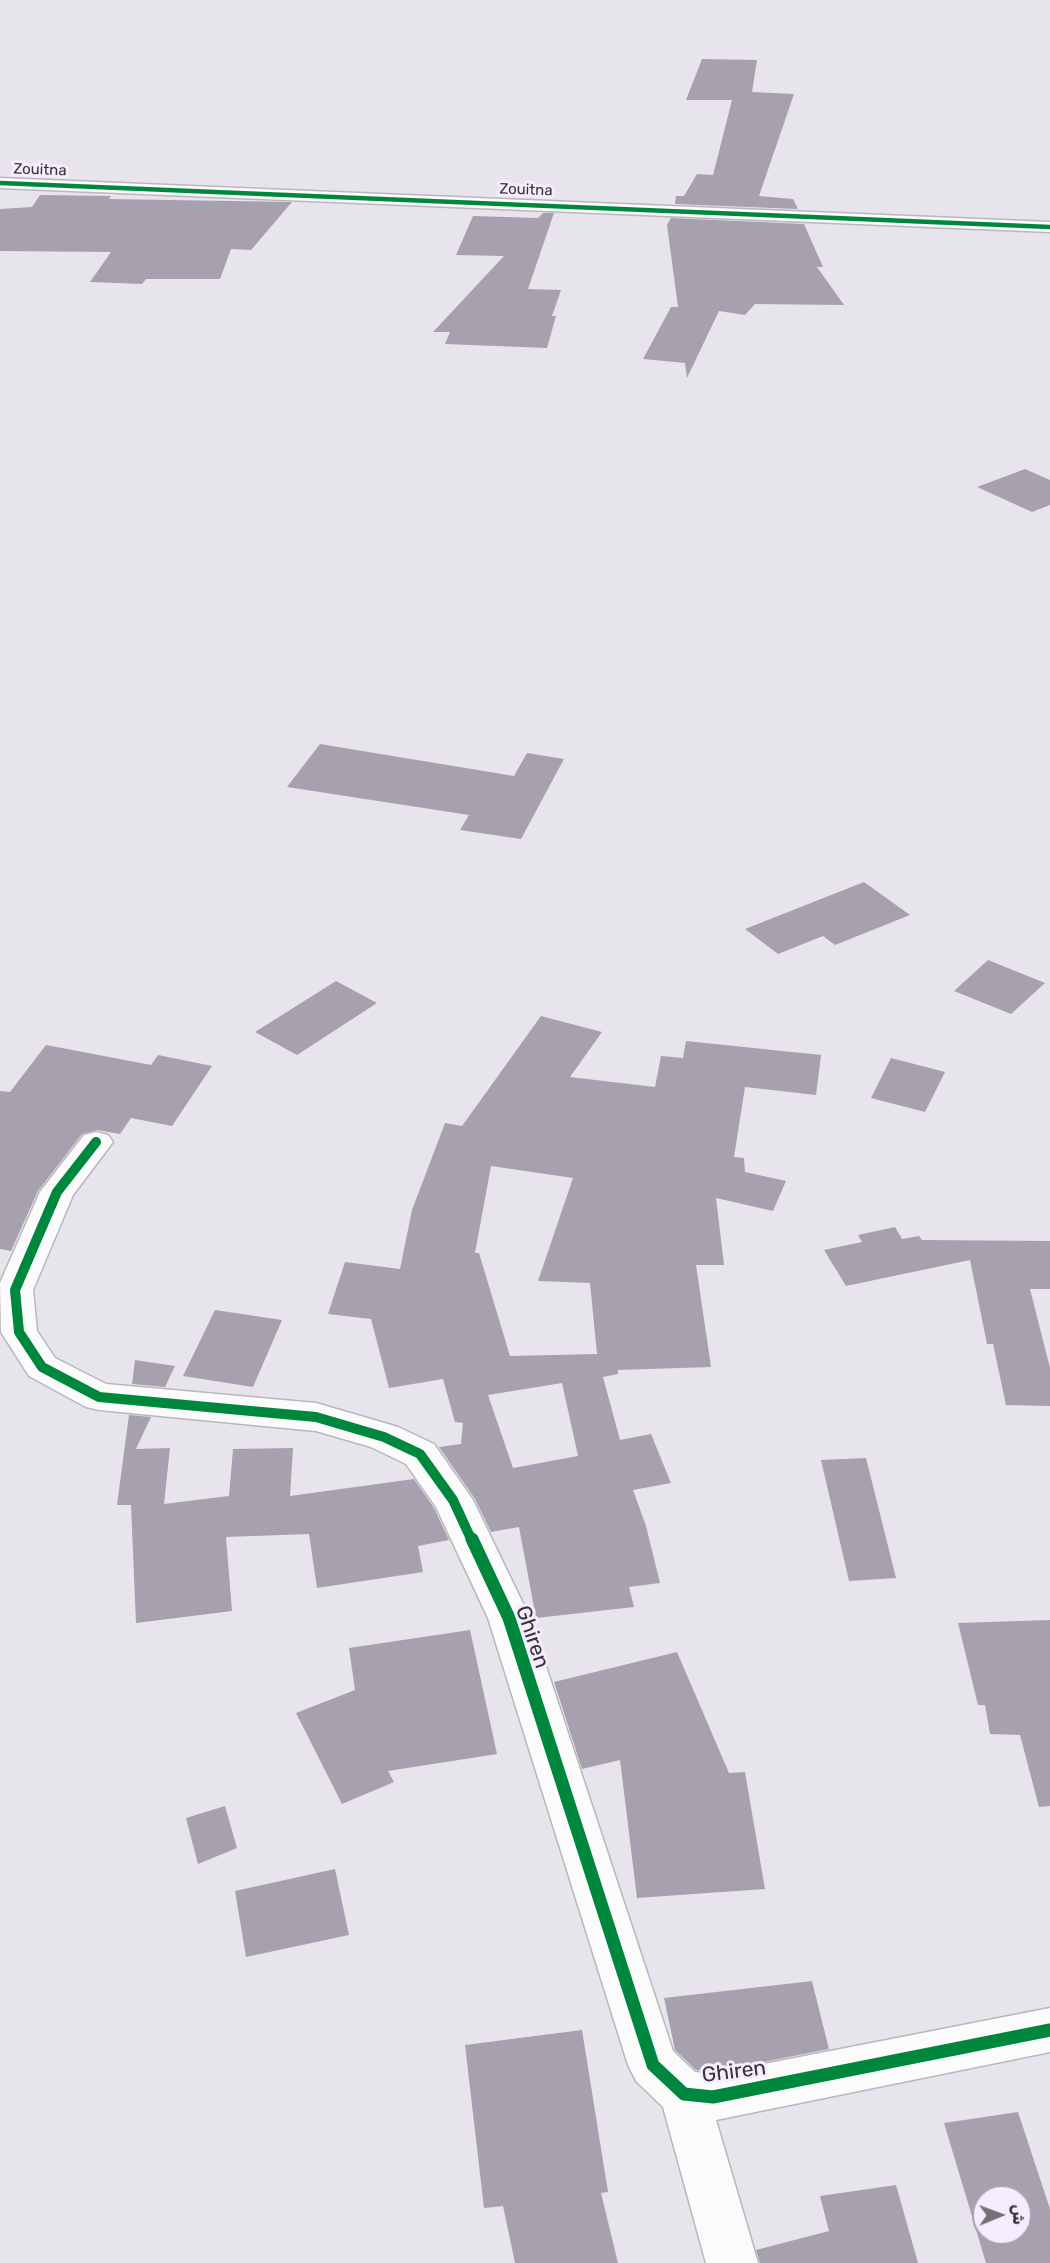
<!DOCTYPE html>
<meta charset="utf-8">
<style>
body{margin:0}
#map{position:relative;width:1050px;height:2263px;overflow:hidden;background:#e8e4ec;font-family:Rubik,"Noto Naskh Arabic",sans-serif}
canvas{display:block}
.north{position:absolute;left:972px;top:2185px;width:60px;height:60px;box-sizing:border-box;background:#f5edfe;border:2px solid #a9a3b0;border-radius:50%;rotate:89deg;font-size:16px;font-weight:700;line-height:24px;text-align:center;color:#36333a}
.north::after{content:'';display:block;margin:auto;width:21px;height:27px;background:#747178;clip-path:polygon(50% 0,100% 100%,50% 72%,0 100%)}
</style>
<div id="map">
<canvas width="1050" height="2263"></canvas>
<div class="north">ش</div>
</div>
<script>
const ctx = document.querySelector('canvas').getContext('2d');
ctx.lineJoin = 'round';
function fill(path, color) { ctx.fillStyle = color; ctx.fill(path, 'evenodd'); }
const poly = rows => new Path2D(rows.map(r => 'M' + r).join(''));
function trace(path, color, width, dash) { ctx.strokeStyle = color; ctx.lineWidth = width; ctx.lineCap = dash ? 'butt' : 'round'; ctx.setLineDash(dash || []); ctx.stroke(path); }
function write(font, color, halo, rows, align = 'center') {
  ctx.font = font + ' Rubik,sans-serif'; ctx.lineWidth = 6; ctx.setLineDash([]); ctx.textBaseline = 'middle'; ctx.strokeStyle = halo; ctx.fillStyle = color; for (const [text, x, y, turn = 0] of rows) {
    ctx.save(); ctx.translate(x, y); ctx.rotate((+turn || 0) * Math.PI / 180); ctx.textAlign = isNaN(turn) ? turn : align; if (halo) ctx.strokeText(text, 0, 0); ctx.fillText(text, 0, 0); ctx.restore();
  }
}
fill(poly([
 [702,59,757,60,752,92,794,94,759,196,793,199,798,209,675,204,676,196,684,196,697,174,713,175,732,100,686,100],
 [40,195,111,196,109,199,292,202,251,250,231,249,220,279,146,279,142,284,90,282,111,252,0,251,0,209,32,207],
 [543,213,554,213,528,289,561,290,552,316,556,316,547,348,445,344,450,332,433,332,504,256,456,255,473,216,538,218],
 [671,218,804,224,823,267,817,267,844,305,755,304,745,315,719,311,687,378,685,363,643,359,671,307,678,307,667,225],
 [1025,469,1050,480,1050,505,1032,512,977,487],
 [320,744,514,776,527,753,564,759,521,839,460,830,469,815,287,787],
 [864,882,910,915,835,945,823,936,778,954,745,929],
 [988,960,1045,983,1011,1014,954,991],
 [336,981,377,1003,297,1055,255,1032],
 [541,1016,602,1032,570,1077,655,1087,661,1056,683,1058,686,1041,821,1055,816,1095,745,1087,734,1157,744,1158,745,1172,786,1181,773,1211,716,1198,724,1265,696,1265,711,1367,618,1370,618,1374,603,1377,620,1440,651,1434,671,1483,633,1490,646,1526,660,1583,629,1587,634,1607,536,1618,519,1527,491,1532,475,1499,439,1447,461,1444,463,1423,455,1422,443,1379,389,1388,371,1319,328,1314,345,1262,400,1269,412,1210,445,1123,462,1126],
 [491,1166,573,1178,538,1281,590,1283,597,1354,510,1356,479,1253,475,1253],
 [562,1383,578,1456,513,1468,488,1395],
 [46,1045,151,1065,158,1055,212,1066,172,1126,131,1118,120,1134,97,1130,82,1134,38,1191,11,1251,0,1249,0,1091,10,1092],
 [891,1058,945,1072,925,1112,871,1098],
 [895,1227,902,1239,919,1236,922,1240,1050,1241,1050,1289,1030,1289,1050,1368,1050,1406,1006,1405,993,1344,987,1344,970,1260,846,1286,824,1250,862,1242,858,1235],
 [215,1310,282,1320,253,1387,183,1376],
 [135,1360,175,1366,165,1387,132,1384],
 [129,1415,151,1417,136,1449,170,1448,164,1504,229,1496,233,1449,293,1448,290,1496,414,1479,434,1508,449,1540,418,1546,423,1572,317,1588,309,1534,226,1537,232,1611,136,1623,131,1505,117,1505],
 [866,1458,896,1578,849,1581,821,1460],
 [1050,1620,1050,1806,1039,1807,1020,1735,990,1734,985,1705,978,1705,958,1623],
 [470,1630,497,1754,388,1771,394,1782,342,1804,296,1713,355,1690,349,1648],
 [677,1652,729,1773,745,1772,765,1889,637,1898,620,1760,582,1769,554,1682],
 [225,1806,237,1848,198,1864,186,1818],
 [335,1869,349,1935,246,1957,235,1891],
 [812,1981,829,2049,713,2072,696,2070,675,2050,664,1998],
 [582,2030,608,2192,601,2193,618,2263,515,2263,503,2206,484,2208,465,2045],
 [1018,2112,1050,2209,1050,2263,986,2263,944,2123],
 [984,2197,1020,2197,1020,2233,984,2233],
 [896,2185,918,2263,760,2263,756,2250,829,2231,820,2196]
]), '#a7a0ae');
const minor = poly([
 [0,178,1050,222,1050,232,0,188,0,178],
 [96,1132,108,1135,113,1142,73,1195,33,1290,37,1331,55,1358,106,1384,316,1403,398,1427,434,1444,473,1500,530,1618,673,2051,695,2072,713,2074,1050,2008,1050,2052,716,2120,758,2263,706,2263,663,2107,636,2081,628,2065,488,1618,436,1507,406,1464,371,1447,316,1431,99,1410,86,1407,29,1376,1,1332,0,1283,40,1192,84,1135,96,1132]
]);
trace(minor, '#b9b6bd', 3);
fill(minor, '#fcfbfc');
trace(poly([
 [0,183,1050,227]
]), '#00873e', 4.5);
trace(poly([
 [96,1142,57,1192,15,1290,19,1332,42,1367,99,1397,316,1417,384,1437,420,1454,453,1500,472,1541]
]), '#00873e', 10);
trace(poly([
 [472,1539,509,1618,653,2065,684,2094,713,2097,1050,2030]
]), '#00873e', 13);
write('15px', '#36333a', '#f5edfe', [
 ["Zouitna",40,170,2],
 ["Zouitna",526,190,2]
]);
write('21px', '#36333a', '#f5edfe', [
 ["Ghiren",532,1637,71],
 ["Ghiren",734,2072,-7]
]);
</script>
